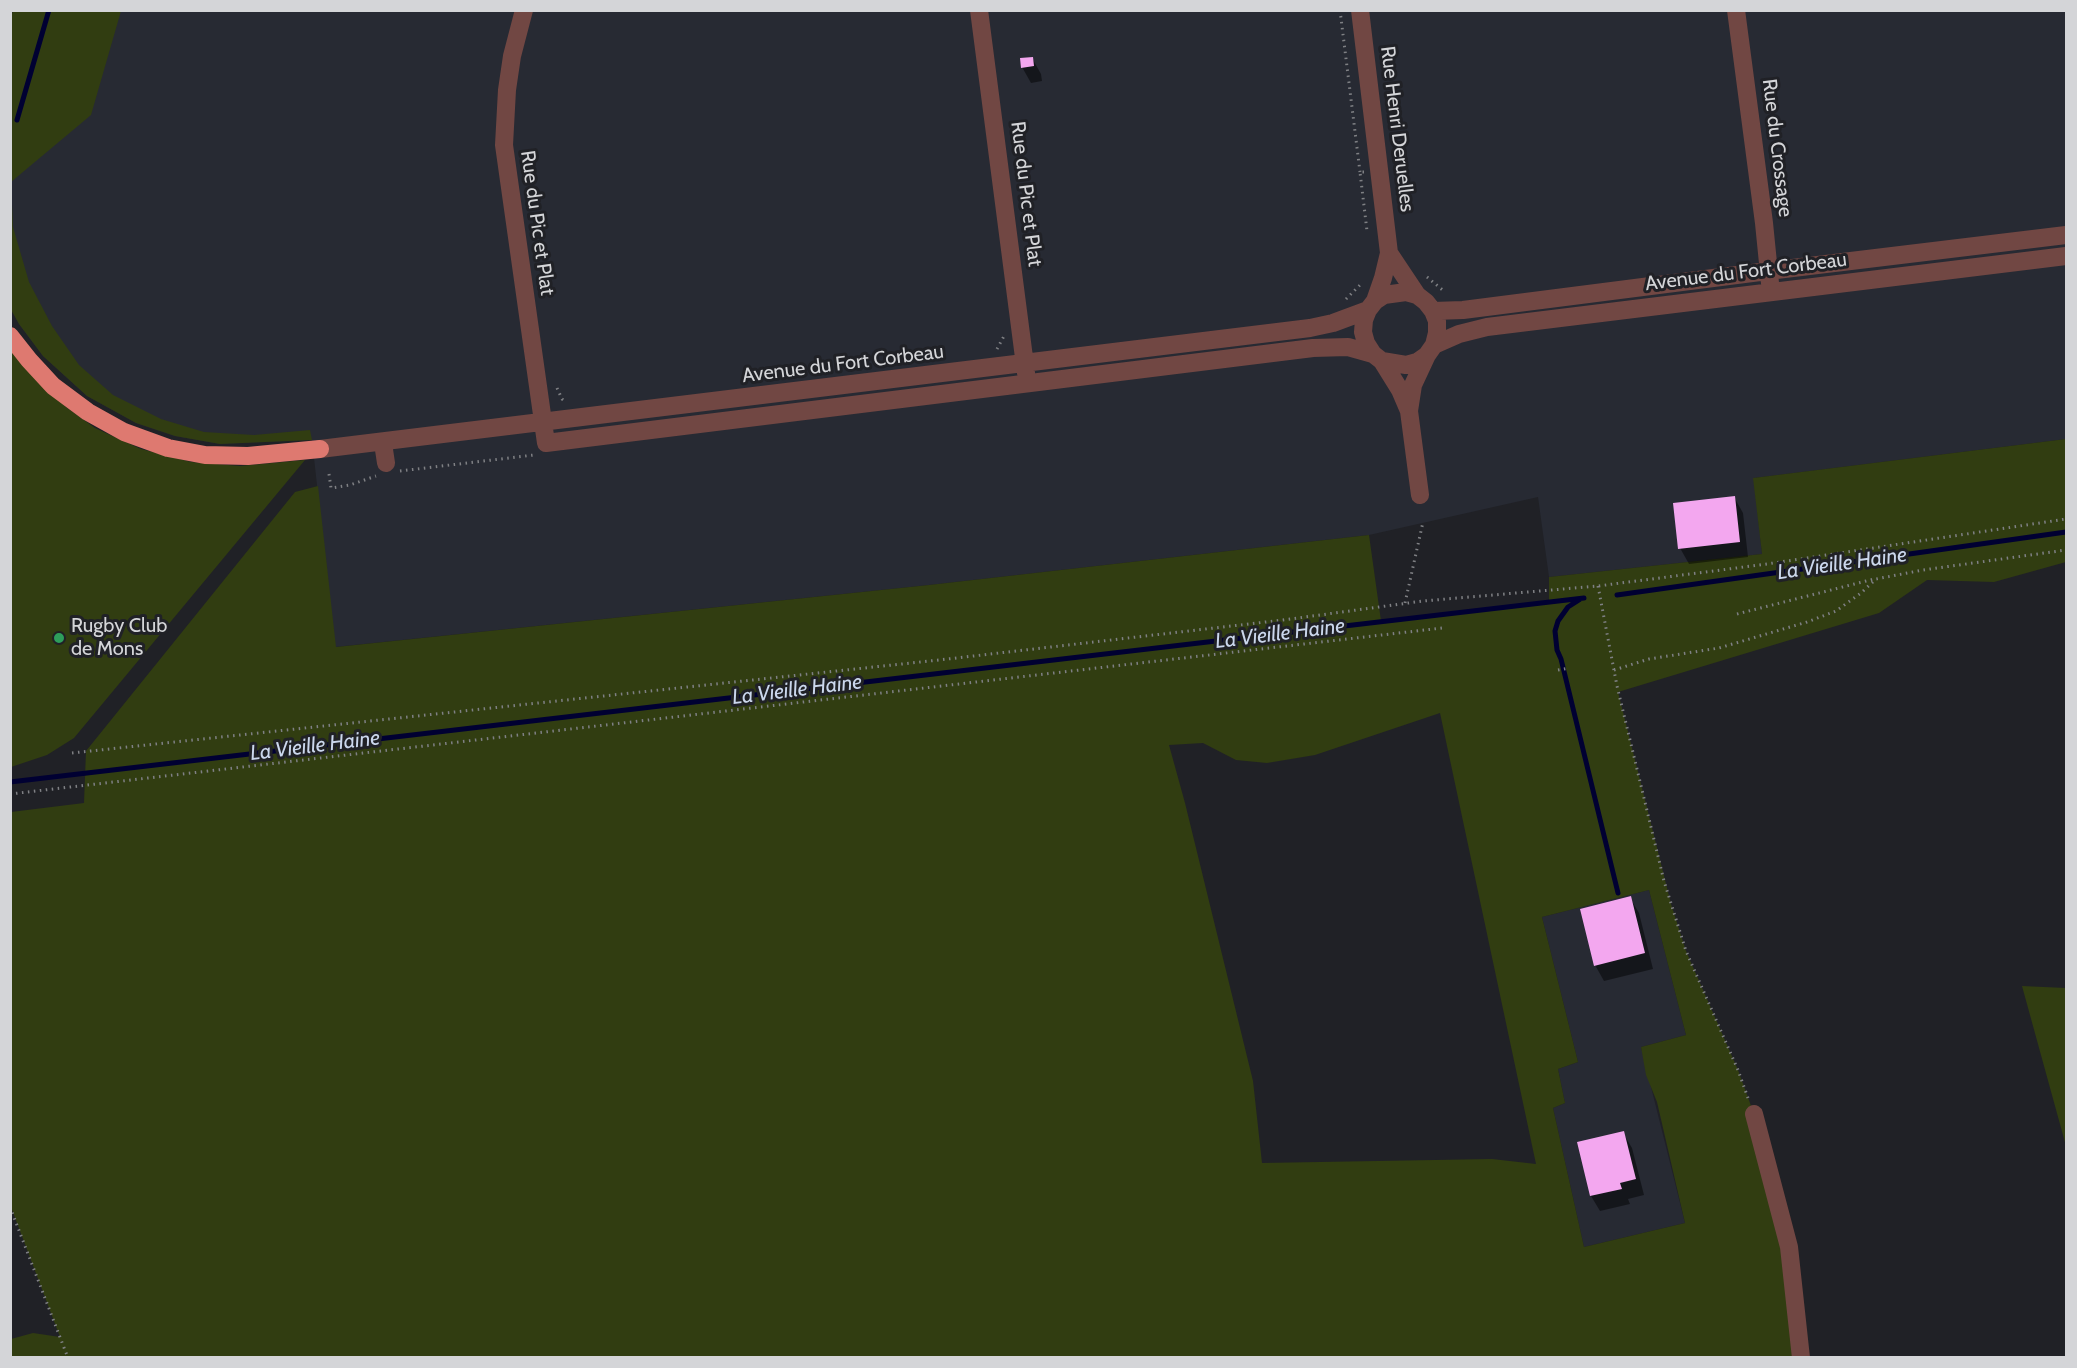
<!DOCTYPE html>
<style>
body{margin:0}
#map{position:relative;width:2077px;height:1368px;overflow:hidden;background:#202126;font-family:Cabin,sans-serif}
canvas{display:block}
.frame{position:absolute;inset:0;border:12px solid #d4d5d8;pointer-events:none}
</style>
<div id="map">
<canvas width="2077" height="1368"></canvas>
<div class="frame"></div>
</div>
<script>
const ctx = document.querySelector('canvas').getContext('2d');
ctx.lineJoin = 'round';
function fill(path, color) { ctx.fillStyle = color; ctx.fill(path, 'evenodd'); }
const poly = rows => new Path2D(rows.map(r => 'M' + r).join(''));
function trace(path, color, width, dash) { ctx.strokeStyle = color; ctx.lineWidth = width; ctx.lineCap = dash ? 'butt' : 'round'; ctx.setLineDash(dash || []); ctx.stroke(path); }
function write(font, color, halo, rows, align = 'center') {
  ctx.font = font + ' Cabin,sans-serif'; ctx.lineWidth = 6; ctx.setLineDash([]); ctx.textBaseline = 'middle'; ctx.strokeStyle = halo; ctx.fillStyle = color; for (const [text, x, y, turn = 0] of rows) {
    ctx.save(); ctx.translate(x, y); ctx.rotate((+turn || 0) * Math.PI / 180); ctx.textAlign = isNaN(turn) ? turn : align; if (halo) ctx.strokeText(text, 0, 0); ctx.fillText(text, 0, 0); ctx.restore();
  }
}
fill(poly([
 [13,11,2066,11,2066,439,1754,478,1762,554,1549,577,1538,497,1369,535,929,585,335,647,312,440,220,444,175,436,136,423,87,396,43,356,19,324,11,308,10,20],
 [1649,890,1686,1035,1641,1047,1685,1223,1584,1247,1553,1108,1565,1103,1558,1069,1578,1062,1542,917]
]), '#272a33');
fill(poly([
 [13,11,121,11,91,115,11,182,13,227,29,282,52,326,79,365,113,395,161,419,204,432,254,435,310,430,312,440,220,444,175,436,136,423,87,396,43,356,19,324,10,308,10,20],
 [11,350,66,407,95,428,141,449,191,462,240,466,305,460,74,738,47,755,11,767],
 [2066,439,2066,562,1994,582,1927,580,1879,613,1618,692,1671,904,1686,951,1738,1070,1754,1114,1789,1247,1801,1357,11,1357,11,1339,33,1333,60,1337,11,1207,11,812,84,803,86,751,295,492,318,486,336,647,929,585,1369,535,1381,621,1549,603,1549,577,1762,554,1753,478],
 [1440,713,1536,1164,1492,1159,1262,1163,1253,1081,1185,803,1169,745,1203,743,1236,760,1267,763,1315,755],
 [1649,890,1686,1035,1641,1047,1646,1075,1657,1102,1685,1223,1584,1247,1553,1108,1565,1103,1558,1069,1578,1062,1542,917],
 [2022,986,2066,988,2066,1146]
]), '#313d11');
fill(poly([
 [1032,58,1041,74,1042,81,1031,83,1022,67],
 [1734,497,1743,513,1748,557,1689,564,1680,548],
 [1630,898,1639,913,1653,969,1604,981,1595,965],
 [1623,1133,1632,1148,1644,1195,1628,1199,1630,1204,1600,1211,1591,1196,1579,1143]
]), '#0007');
trace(poly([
 [17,120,49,10],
 [1617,595,2066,532],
 [1579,600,1568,607,1558,621,1555,631,1557,650,1561,659,1618,893],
 [10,782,1584,598]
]), '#000032', 5);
fill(poly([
 [1033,57,1034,66,1021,68,1020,58],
 [1735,496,1740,542,1678,549,1673,503],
 [1631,896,1645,953,1594,966,1580,909],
 [1624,1131,1636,1179,1620,1183,1622,1189,1590,1196,1577,1142]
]), '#f3a7ef');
trace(poly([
 [1340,10,1360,172],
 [1364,172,1360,172,1367,231],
 [1427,277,1445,292],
 [1346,299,1362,283],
 [997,349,1004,336],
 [557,388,562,399,566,402],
 [400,471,534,455],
 [329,474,331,488,350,485,376,476],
 [1598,586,1617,686,1664,881,1686,951,1738,1070,1748,1098],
 [1405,603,1423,522],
 [1737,614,1874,579],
 [1558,670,1569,668],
 [1614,670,1649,659,1719,648,1807,622,1836,611,1861,593,1876,579,1923,570,2066,550],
 [72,753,939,660,1283,620,1423,601,1598,586,1767,564,2066,519],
 [10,794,1442,628],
 [10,1207,68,1358]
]), '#7f8084', 3, [1.5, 4.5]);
trace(poly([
 [524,10,512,56,507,90,504,145,546,443,1313,348,1348,347,1373,354],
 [979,10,1026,373],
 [1360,10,1389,253,1383,278,1375,301],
 [1736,10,1764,223,1770,283],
 [1389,253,1417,295],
 [1433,311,1463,310,1768,271,2066,235],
 [1434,345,1459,334,1487,327,2066,256],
 [1382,361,1406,365,1417,362,1427,355,1434,345,1437,333,1437,321,1433,311,1426,302,1417,295,1406,292,1384,295,1375,301,1368,310,1364,320,1363,332,1366,343,1373,354,1382,361,1400,390,1409,411],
 [383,443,386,463],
 [320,449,1310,328,1333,323,1368,310],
 [1420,495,1409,411,1413,385,1427,355],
 [1754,1114,1789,1247,1801,1358]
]), '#714743', 18);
trace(poly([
 [10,336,29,360,53,386,88,412,124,432,168,448,205,455,248,456,320,449]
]), '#de7970', 18);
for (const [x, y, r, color] of [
 [59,638,6,"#2e9e5b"]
]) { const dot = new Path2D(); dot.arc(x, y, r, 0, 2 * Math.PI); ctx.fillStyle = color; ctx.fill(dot); trace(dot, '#202126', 2); }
write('20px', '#d4d5d8', '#202126', [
 ["Rue Henri Deruelles",1397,129,83],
 ["Rue du Crossage",1777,148,83],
 ["Rue du Pic et Plat",1026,194,83],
 ["Rue du Pic et Plat",537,223,82],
 ["Avenue du Fort Corbeau",1746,272,-7],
 ["Avenue du Fort Corbeau",843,364,-7]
]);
write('20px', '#d4d5d8', '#202126', [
 ["Rugby Club",71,626],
 ["de Mons",71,649]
], 'left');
write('italic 21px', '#cbd7ec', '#202126', [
 ["La Vieille Haine",1842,564,-8],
 ["La Vieille Haine",1280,634,-7],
 ["La Vieille Haine",797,690,-7],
 ["La Vieille Haine",315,746,-7]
]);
</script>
